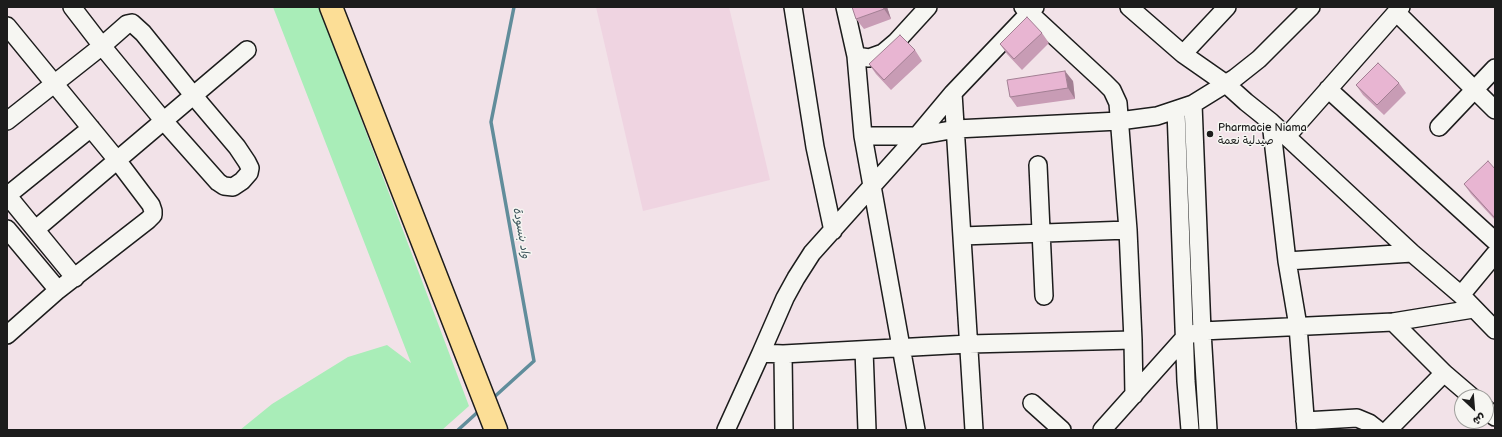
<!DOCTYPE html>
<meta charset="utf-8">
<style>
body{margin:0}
#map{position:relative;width:1502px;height:437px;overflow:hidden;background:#f2e2e8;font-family:"Balsamiq Sans","Playpen Sans Arabic",sans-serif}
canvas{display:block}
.frame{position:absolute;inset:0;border:8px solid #1c1c1c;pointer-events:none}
.north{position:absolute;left:1454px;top:389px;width:40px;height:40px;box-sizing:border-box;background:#f6f6f2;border:1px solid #9f9f9c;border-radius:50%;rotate:154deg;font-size:11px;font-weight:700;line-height:16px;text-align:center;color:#1c1c1c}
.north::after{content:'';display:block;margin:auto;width:14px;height:18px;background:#1c1c1c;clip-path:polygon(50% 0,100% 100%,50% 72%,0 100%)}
</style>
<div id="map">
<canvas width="1502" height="437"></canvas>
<div class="frame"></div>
<div class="north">ش</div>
</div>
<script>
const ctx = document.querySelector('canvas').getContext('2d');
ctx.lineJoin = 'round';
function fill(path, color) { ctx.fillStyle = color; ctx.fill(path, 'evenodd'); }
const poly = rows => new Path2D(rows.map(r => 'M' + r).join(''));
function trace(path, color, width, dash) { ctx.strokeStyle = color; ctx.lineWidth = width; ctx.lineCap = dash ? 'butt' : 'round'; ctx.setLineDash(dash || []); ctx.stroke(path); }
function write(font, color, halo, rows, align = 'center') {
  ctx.font = font + ' "Balsamiq Sans","Playpen Sans Arabic",sans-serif'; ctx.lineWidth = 3; ctx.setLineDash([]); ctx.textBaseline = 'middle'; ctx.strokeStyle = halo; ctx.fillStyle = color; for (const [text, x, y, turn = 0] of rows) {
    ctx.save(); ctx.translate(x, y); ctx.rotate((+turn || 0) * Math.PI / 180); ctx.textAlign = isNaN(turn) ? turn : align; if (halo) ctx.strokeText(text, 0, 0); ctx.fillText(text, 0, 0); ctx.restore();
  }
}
fill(poly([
 [596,7,729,7,770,180,643,211]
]), '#efd4e1');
fill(poly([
 [273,7,319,7,469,406,442,430,240,430,272,404,348,357,387,345,411,363]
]), '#a9edb8');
trace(poly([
 [492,399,534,361,491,122,514,7],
 [458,430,480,410]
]), '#618d9b', 3.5);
const minor = poly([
 [793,7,815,147,833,231],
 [845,7,856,56,863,136,916,430],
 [1023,7,1104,82,1112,90,1118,103,1128,230,1133,340,1134,395],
 [1129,7,1183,54,1226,84,1246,102,1271,122,1412,253,1461,295,1495,330],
 [1396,12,1495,110],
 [7,26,117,160,151,205,153,211,153,215,148,220,58,290,7,335],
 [1183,54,1227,7],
 [856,56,869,58,883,53,896,42,928,7],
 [1328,89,1495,241],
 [953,93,974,430],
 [1193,104,1202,331,1208,430],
 [1176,110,1186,381,1190,430],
 [7,121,102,46,127,24,132,23,143,33,193,95,237,147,247,162,250,168,249,173,242,181,233,187,224,186,218,182,163,120,102,46,72,7],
 [1271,122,1287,261,1298,326,1306,430],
 [1439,127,1495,68],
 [863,136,917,136,956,129,1119,121,1157,116,1193,104,1235,78,1259,59,1311,7],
 [1287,136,1401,7],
 [1038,165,1044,296],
 [7,195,75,278],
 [8,195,91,128],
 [7,229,58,290],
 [36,229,247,50],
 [962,236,1128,230],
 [1287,261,1412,253],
 [1461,295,1495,254],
 [1393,322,1444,373,1472,397],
 [864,350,867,430],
 [761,353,785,298,796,278,812,253,917,136,953,93,1035,7],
 [783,354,784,430],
 [1032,403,1062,430],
 [1486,409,1495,417],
 [1305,421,1357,418,1369,423,1378,430],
 [726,430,761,353,783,354,969,344,1133,340],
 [1102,430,1186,336,1202,331,1393,322,1473,309],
 [1388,430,1444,373]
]);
const major = poly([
 [331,7,496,430]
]);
trace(minor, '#1c1c1c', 20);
trace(major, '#1c1c1c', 25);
trace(minor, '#f6f6f2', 17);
trace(major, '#fcde96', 22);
fill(poly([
 [887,7,891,19,864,29,856,19],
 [1042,33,1049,43,1022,70,1007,54,1000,44],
 [915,50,922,61,891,90,876,74,869,64],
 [1073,81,1075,99,1017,107,1010,97],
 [1399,83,1406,93,1384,115,1363,95,1356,85],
 [1495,169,1495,220,1471,194,1464,184]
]), '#c89cb5');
fill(poly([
 [883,7,887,7,891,19,884,9],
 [1065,71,1073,81,1075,99,1068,88]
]), '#a27f93');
const building = poly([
 [852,7,883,7,884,9,856,19,852,7],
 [1027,17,1042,33,1014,59,1000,44,1027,17],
 [900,35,915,50,884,80,869,64,900,35],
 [1378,63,1399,83,1377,105,1356,85,1378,63],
 [1065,71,1068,88,1010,97,1007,80,1065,71],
 [1488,161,1495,169,1495,218,1464,184,1488,161]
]);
fill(building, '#e8b5d2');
trace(building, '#a27f93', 1);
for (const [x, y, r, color] of [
 [1210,134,4,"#1c1c1c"]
]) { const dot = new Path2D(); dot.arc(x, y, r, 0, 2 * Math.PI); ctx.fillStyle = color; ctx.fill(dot); trace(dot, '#f6f6f2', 1.5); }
write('11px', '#1c1c1c', '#f6f6f2', [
 ["Pharmacie Niama",1218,128],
 ["صيدلية نعمة",1218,141]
], 'left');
write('italic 12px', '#3e555c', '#f6f6f2', [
 ["واد بنسودة",521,233,80]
]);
</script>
